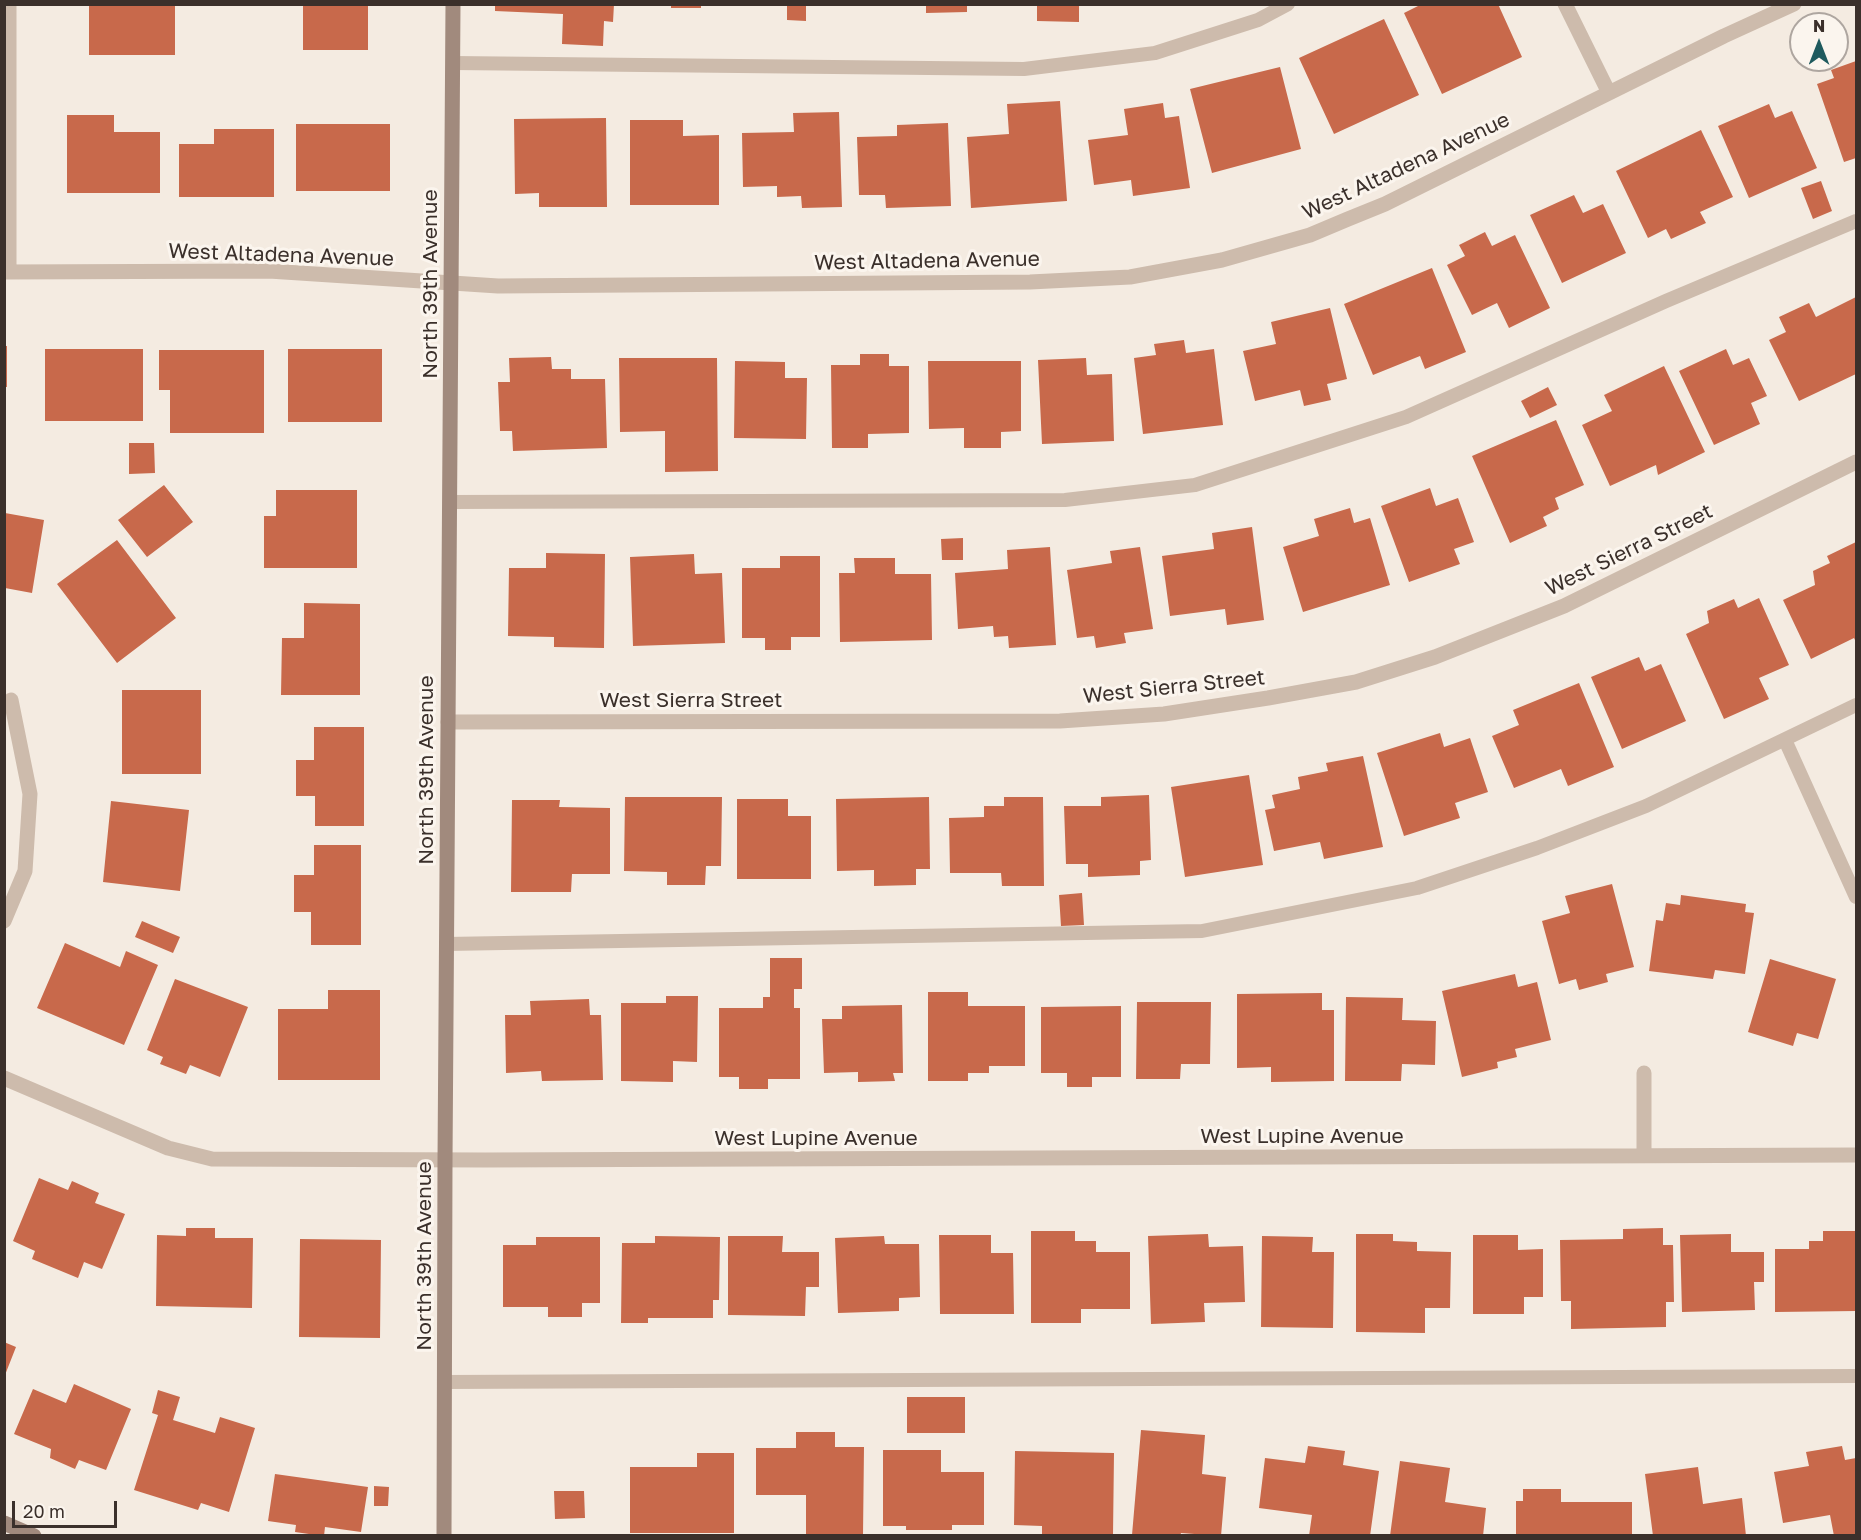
<!DOCTYPE html>
<style>
body{margin:0}
#map{position:relative;width:1861px;height:1540px;overflow:hidden;background:#f4ebe1;font-family:"Golos Text",sans-serif}
canvas{display:block}
.frame{position:absolute;inset:0;border:6px solid #3b302b;pointer-events:none}
.north{position:absolute;left:1789px;top:12px;width:60px;height:60px;box-sizing:border-box;background:#fbf5ee;border:2px solid #aea6a0;border-radius:50%;rotate:0deg;font-size:16px;font-weight:700;line-height:24px;text-align:center;color:#3b302b}
.north::after{content:'';display:block;margin:auto;width:21px;height:27px;background:#1f5a5e;clip-path:polygon(50% 0,100% 100%,50% 72%,0 100%)}
.scale{position:absolute;left:12px;top:1501px;width:105px;height:27px;box-sizing:border-box;border:3px solid #3b302b;border-top:0;padding-left:8px;font-size:18px;line-height:21px;white-space:nowrap;color:#3b302b;-webkit-text-stroke:4px #fbf5ee;paint-order:stroke}
</style>
<div id="map">
<canvas width="1861" height="1540"></canvas>
<div class="frame"></div>
<div class="north">N</div>
<div class="scale">20 m</div>
</div>
<script>
const ctx = document.querySelector('canvas').getContext('2d');
ctx.lineJoin = 'round';
function fill(path, color) { ctx.fillStyle = color; ctx.fill(path, 'evenodd'); }
const poly = rows => new Path2D(rows.map(r => 'M' + r).join(''));
function trace(path, color, width, dash) { ctx.strokeStyle = color; ctx.lineWidth = width; ctx.lineCap = dash ? 'butt' : 'round'; ctx.setLineDash(dash || []); ctx.stroke(path); }
function write(font, color, halo, rows, align = 'center') {
  ctx.font = font + ' "Golos Text",sans-serif'; ctx.lineWidth = 6; ctx.setLineDash([]); ctx.textBaseline = 'middle'; ctx.strokeStyle = halo; ctx.fillStyle = color; for (const [text, x, y, turn = 0] of rows) {
    ctx.save(); ctx.translate(x, y); ctx.rotate((+turn || 0) * Math.PI / 180); ctx.textAlign = isNaN(turn) ? turn : align; if (halo) ctx.strokeText(text, 0, 0); ctx.fillText(text, 0, 0); ctx.restore();
  }
}
fill(poly([
 [89,4,175,4,175,55,89,55],
 [303,4,368,4,368,50,303,50],
 [495,4,614,4,613,22,604,21,603,46,562,44,563,14,495,11],
 [671,4,701,4,701,8,671,8],
 [787,4,806,4,806,21,787,20],
 [1422,4,1498,4,1522,57,1442,94,1404,13],
 [926,5,967,5,967,12,926,13],
 [1037,5,1079,5,1079,22,1037,21],
 [1384,19,1419,95,1334,134,1299,58],
 [1856,61,1856,158,1844,162,1817,84,1834,78,1831,70],
 [1280,67,1301,149,1212,173,1190,89],
 [1060,101,1067,201,971,208,967,137,1009,134,1007,104],
 [1163,103,1165,118,1179,116,1190,188,1133,196,1131,180,1094,185,1088,140,1128,135,1124,109],
 [1769,104,1775,118,1792,111,1817,168,1749,198,1718,126],
 [839,112,842,207,802,208,801,196,777,197,777,186,743,187,742,133,794,132,793,113],
 [67,115,114,115,114,132,160,132,160,193,67,193],
 [606,118,607,207,539,207,539,193,515,194,514,119],
 [630,120,683,120,683,136,719,135,719,205,630,205],
 [948,123,951,206,886,208,885,195,859,195,857,137,897,136,897,125],
 [296,124,390,124,390,191,296,191],
 [214,129,274,129,274,197,179,197,179,144,214,144],
 [1701,130,1733,197,1700,212,1706,223,1671,239,1666,229,1648,238,1616,171],
 [1821,181,1832,211,1813,219,1801,188],
 [1574,195,1583,213,1603,204,1626,253,1562,283,1530,215],
 [1485,232,1492,246,1515,235,1550,308,1509,328,1497,303,1472,315,1447,265,1465,256,1459,245],
 [1432,268,1466,352,1425,369,1420,356,1373,375,1344,304],
 [1856,297,1856,374,1799,401,1769,340,1786,332,1779,317,1809,303,1816,317],
 [1330,308,1347,379,1327,384,1331,400,1304,406,1300,390,1255,401,1243,351,1276,344,1271,322],
 [1184,340,1186,353,1214,349,1223,425,1143,434,1134,358,1156,355,1154,344],
 [4,346,7,346,7,387,4,387],
 [45,349,143,349,143,421,45,421],
 [288,349,382,349,382,422,288,422],
 [1726,349,1733,365,1749,358,1767,396,1751,403,1760,424,1714,445,1679,371],
 [159,350,264,350,264,433,170,433,170,390,159,390],
 [860,354,889,354,889,366,909,366,909,433,868,434,868,448,832,448,831,365,860,365],
 [551,357,552,369,571,369,571,379,605,379,607,448,513,451,512,431,500,431,498,382,510,382,509,358],
 [619,358,717,358,718,471,665,472,665,431,620,432],
 [1086,358,1087,375,1112,374,1114,441,1042,444,1038,360],
 [735,361,785,362,785,378,807,378,806,439,734,438],
 [928,361,1021,361,1021,431,1001,432,1001,448,964,448,964,428,929,429],
 [1664,366,1705,452,1658,475,1656,465,1610,486,1582,425,1612,411,1604,395],
 [1548,387,1557,405,1530,418,1521,401],
 [1556,420,1584,485,1555,498,1559,509,1543,517,1547,526,1510,543,1472,456],
 [129,443,154,443,155,473,129,474],
 [164,485,193,522,147,557,118,520],
 [1430,488,1436,506,1458,498,1474,542,1454,549,1460,564,1409,582,1381,506],
 [276,490,357,490,357,568,264,568,264,516,276,516],
 [1350,508,1354,523,1370,518,1390,585,1303,612,1283,547,1319,536,1314,519],
 [5,513,44,520,32,593,5,588],
 [1252,527,1264,620,1227,625,1225,609,1170,616,1162,556,1214,549,1212,533],
 [963,538,963,560,942,560,941,539],
 [117,540,176,618,117,663,57,584],
 [1856,542,1856,642,1854,638,1811,659,1783,600,1815,585,1813,571,1830,563,1827,556],
 [1050,547,1056,645,1009,648,1008,636,994,637,993,626,958,629,955,573,1008,569,1007,550],
 [1140,547,1153,629,1124,633,1126,643,1096,648,1094,636,1077,638,1067,570,1112,563,1110,551],
 [546,553,605,554,604,648,554,647,554,637,508,636,509,568,546,568],
 [694,554,695,574,722,573,725,643,633,646,630,557],
 [780,556,820,556,820,637,791,637,791,650,765,650,765,638,742,638,742,568,780,568],
 [854,558,895,558,895,574,931,574,932,640,840,642,839,573,855,573],
 [1759,598,1789,665,1759,678,1769,699,1724,719,1686,634,1709,623,1707,611,1734,599,1738,608],
 [304,603,360,604,360,695,281,695,282,638,304,638],
 [1639,657,1645,671,1661,664,1686,721,1622,749,1591,677],
 [1579,683,1614,767,1568,786,1561,769,1514,788,1492,736,1519,725,1513,710],
 [122,690,201,690,201,774,122,774],
 [314,727,364,727,364,826,315,826,315,796,296,796,296,760,314,760],
 [1440,733,1444,747,1470,738,1488,792,1455,803,1460,818,1404,836,1377,753],
 [1363,756,1383,847,1324,859,1320,842,1274,851,1265,810,1275,808,1272,795,1300,789,1298,777,1328,771,1326,763],
 [1249,775,1263,865,1185,877,1171,787],
 [1149,795,1151,860,1140,861,1140,875,1088,877,1088,864,1066,864,1064,806,1101,806,1101,797],
 [625,797,722,797,721,866,706,866,705,885,667,885,667,872,624,871],
 [929,797,930,869,916,869,916,885,874,886,874,870,837,871,836,799],
 [1004,797,1043,797,1044,886,1002,886,1001,873,950,873,949,818,984,817,984,806,1004,806],
 [737,799,788,799,788,816,811,816,811,879,737,879],
 [512,800,560,800,559,807,610,808,610,874,572,874,571,892,511,892],
 [111,801,189,810,180,891,103,882],
 [314,845,361,845,361,945,311,945,311,912,294,912,294,875,314,875],
 [1612,884,1634,967,1606,974,1608,982,1579,990,1576,979,1559,984,1542,921,1570,913,1565,896],
 [1082,893,1084,925,1061,926,1059,895],
 [1681,895,1746,904,1745,912,1754,913,1745,974,1715,970,1713,979,1649,971,1656,920,1663,921,1666,903,1680,905],
 [142,921,180,937,173,953,135,937],
 [65,943,120,967,126,951,158,965,124,1045,37,1008],
 [770,958,802,958,802,989,794,989,794,1008,800,1008,800,1079,768,1079,768,1089,739,1089,739,1077,719,1077,719,1008,763,1008,763,997,770,997],
 [1770,959,1836,979,1818,1039,1797,1033,1793,1046,1748,1032],
 [1515,974,1518,987,1537,982,1551,1040,1515,1049,1517,1057,1497,1062,1498,1068,1462,1077,1442,991],
 [175,979,248,1007,220,1077,190,1065,186,1074,160,1064,163,1057,147,1050],
 [328,990,380,990,380,1080,278,1080,278,1009,328,1009],
 [928,992,968,992,968,1006,1025,1006,1025,1066,989,1066,989,1073,968,1073,968,1081,928,1081],
 [1322,993,1322,1010,1334,1010,1334,1081,1271,1082,1271,1067,1237,1068,1237,994],
 [666,996,698,996,697,1062,673,1061,673,1082,621,1081,621,1003,666,1003],
 [1346,997,1403,998,1402,1020,1436,1021,1435,1065,1402,1064,1401,1081,1345,1081],
 [589,999,590,1015,601,1015,603,1080,542,1081,541,1071,506,1073,505,1015,531,1015,530,1001],
 [1137,1002,1211,1002,1210,1064,1181,1064,1180,1079,1136,1079],
 [902,1005,903,1073,893,1073,895,1081,858,1082,858,1072,824,1073,822,1019,842,1019,842,1006],
 [1121,1006,1121,1077,1092,1077,1092,1087,1067,1087,1067,1073,1041,1073,1041,1007],
 [39,1178,68,1190,72,1181,99,1193,95,1203,125,1214,102,1269,84,1262,78,1278,32,1259,35,1251,13,1241],
 [186,1228,215,1228,215,1238,253,1238,252,1308,156,1306,157,1235,186,1236],
 [1663,1228,1663,1245,1673,1245,1674,1302,1666,1302,1666,1327,1571,1329,1571,1301,1561,1301,1560,1240,1623,1239,1623,1229],
 [1031,1231,1075,1231,1075,1241,1096,1241,1096,1252,1130,1252,1130,1309,1081,1309,1081,1323,1031,1323],
 [1823,1231,1856,1231,1856,1311,1775,1312,1775,1249,1809,1249,1809,1241,1823,1241],
 [1208,1234,1209,1247,1243,1246,1245,1302,1204,1303,1205,1322,1151,1324,1148,1236],
 [1356,1234,1393,1234,1393,1241,1417,1242,1417,1251,1451,1252,1450,1308,1425,1308,1425,1333,1356,1332],
 [1731,1234,1731,1252,1764,1252,1764,1282,1754,1282,1755,1310,1682,1312,1680,1235],
 [939,1235,991,1235,991,1253,1013,1253,1014,1314,940,1314],
 [1473,1235,1518,1235,1518,1250,1543,1249,1543,1297,1524,1297,1524,1314,1473,1314],
 [655,1236,720,1237,719,1300,713,1300,713,1318,648,1318,648,1323,621,1323,622,1243,655,1243],
 [728,1236,783,1236,782,1252,819,1252,819,1287,806,1287,805,1316,728,1315],
 [884,1236,885,1244,919,1244,920,1297,899,1298,899,1311,838,1313,835,1238],
 [1262,1236,1313,1237,1312,1252,1334,1252,1333,1328,1261,1327],
 [536,1237,600,1237,600,1303,582,1303,582,1317,548,1317,548,1307,503,1307,503,1245,536,1245],
 [300,1239,381,1240,380,1338,299,1337],
 [4,1342,16,1347,5,1375,4,1375],
 [74,1384,131,1409,106,1470,79,1460,75,1469,50,1458,51,1449,14,1434,33,1389,66,1403],
 [158,1390,180,1397,173,1420,215,1433,220,1417,255,1428,229,1512,201,1503,198,1510,134,1490,158,1415,152,1413],
 [907,1397,965,1397,965,1433,907,1433],
 [1141,1430,1205,1435,1202,1474,1226,1477,1221,1536,1181,1533,1180,1536,1132,1535],
 [796,1432,835,1432,835,1447,864,1447,863,1535,806,1535,806,1495,756,1495,756,1448,796,1448],
 [1308,1446,1345,1451,1343,1465,1379,1471,1370,1536,1309,1536,1312,1515,1259,1508,1265,1458,1305,1463],
 [1842,1446,1845,1460,1856,1458,1856,1536,1834,1536,1830,1515,1783,1523,1774,1472,1809,1466,1806,1452],
 [883,1450,941,1450,941,1472,984,1472,984,1525,952,1525,952,1530,906,1530,906,1526,883,1526],
 [1015,1451,1114,1453,1113,1535,1042,1535,1042,1526,1014,1525],
 [697,1453,734,1453,734,1533,630,1533,630,1467,697,1467],
 [1400,1461,1450,1468,1445,1502,1486,1508,1483,1536,1390,1536],
 [1698,1467,1703,1504,1742,1498,1746,1536,1653,1536,1645,1474],
 [275,1474,368,1487,361,1532,325,1527,324,1536,323,1536,295,1532,296,1525,268,1521],
 [374,1486,389,1487,388,1506,374,1506],
 [1523,1489,1561,1489,1561,1502,1632,1502,1632,1536,1516,1536,1516,1501,1523,1501],
 [554,1491,584,1491,585,1518,555,1519]
]), '#c8694b');
trace(poly([
 [453,63,1024,69,1155,53,1258,20,1288,4],
 [450,502,1065,500,1195,485,1406,417,1666,301,1856,221],
 [1785,740,1856,897],
 [446,944,1202,931,1417,888,1537,848,1646,806,1856,705],
 [445,1382,1856,1376]
]), '#cdbbac', 14);
trace(poly([
 [9,4,9,272],
 [1565,4,1609,93],
 [4,272,269,271,498,286,1030,282,1130,277,1222,260,1310,235,1348,219,1385,204,1724,36,1794,4],
 [448,722,1060,721,1164,714,1268,698,1356,682,1435,657,1564,606,1856,462],
 [4,921,25,871,30,794,11,700],
 [1644,1073,1644,1156],
 [4,1078,168,1148,212,1159,485,1160,1856,1155]
]), '#cdbbac', 15);
trace(poly([
 [4,1523,34,1536],
 [444,1536,445,1160,453,4]
]), '#a18a7d', 15);
write('21px', '#3b302b', '#fbf5ee', [
 ["West Altadena Avenue",1406,166,-25],
 ["West Altadena Avenue",281,255,2],
 ["West Altadena Avenue",927,261,-1],
 ["North 39th Avenue",430,284,-90],
 ["West Sierra Street",1629,550,-26],
 ["West Sierra Street",1174,687,-6],
 ["West Sierra Street",691,700],
 ["North 39th Avenue",426,770,-90],
 ["West Lupine Avenue",1302,1136],
 ["West Lupine Avenue",816,1138],
 ["North 39th Avenue",424,1256,-90]
]);
</script>
